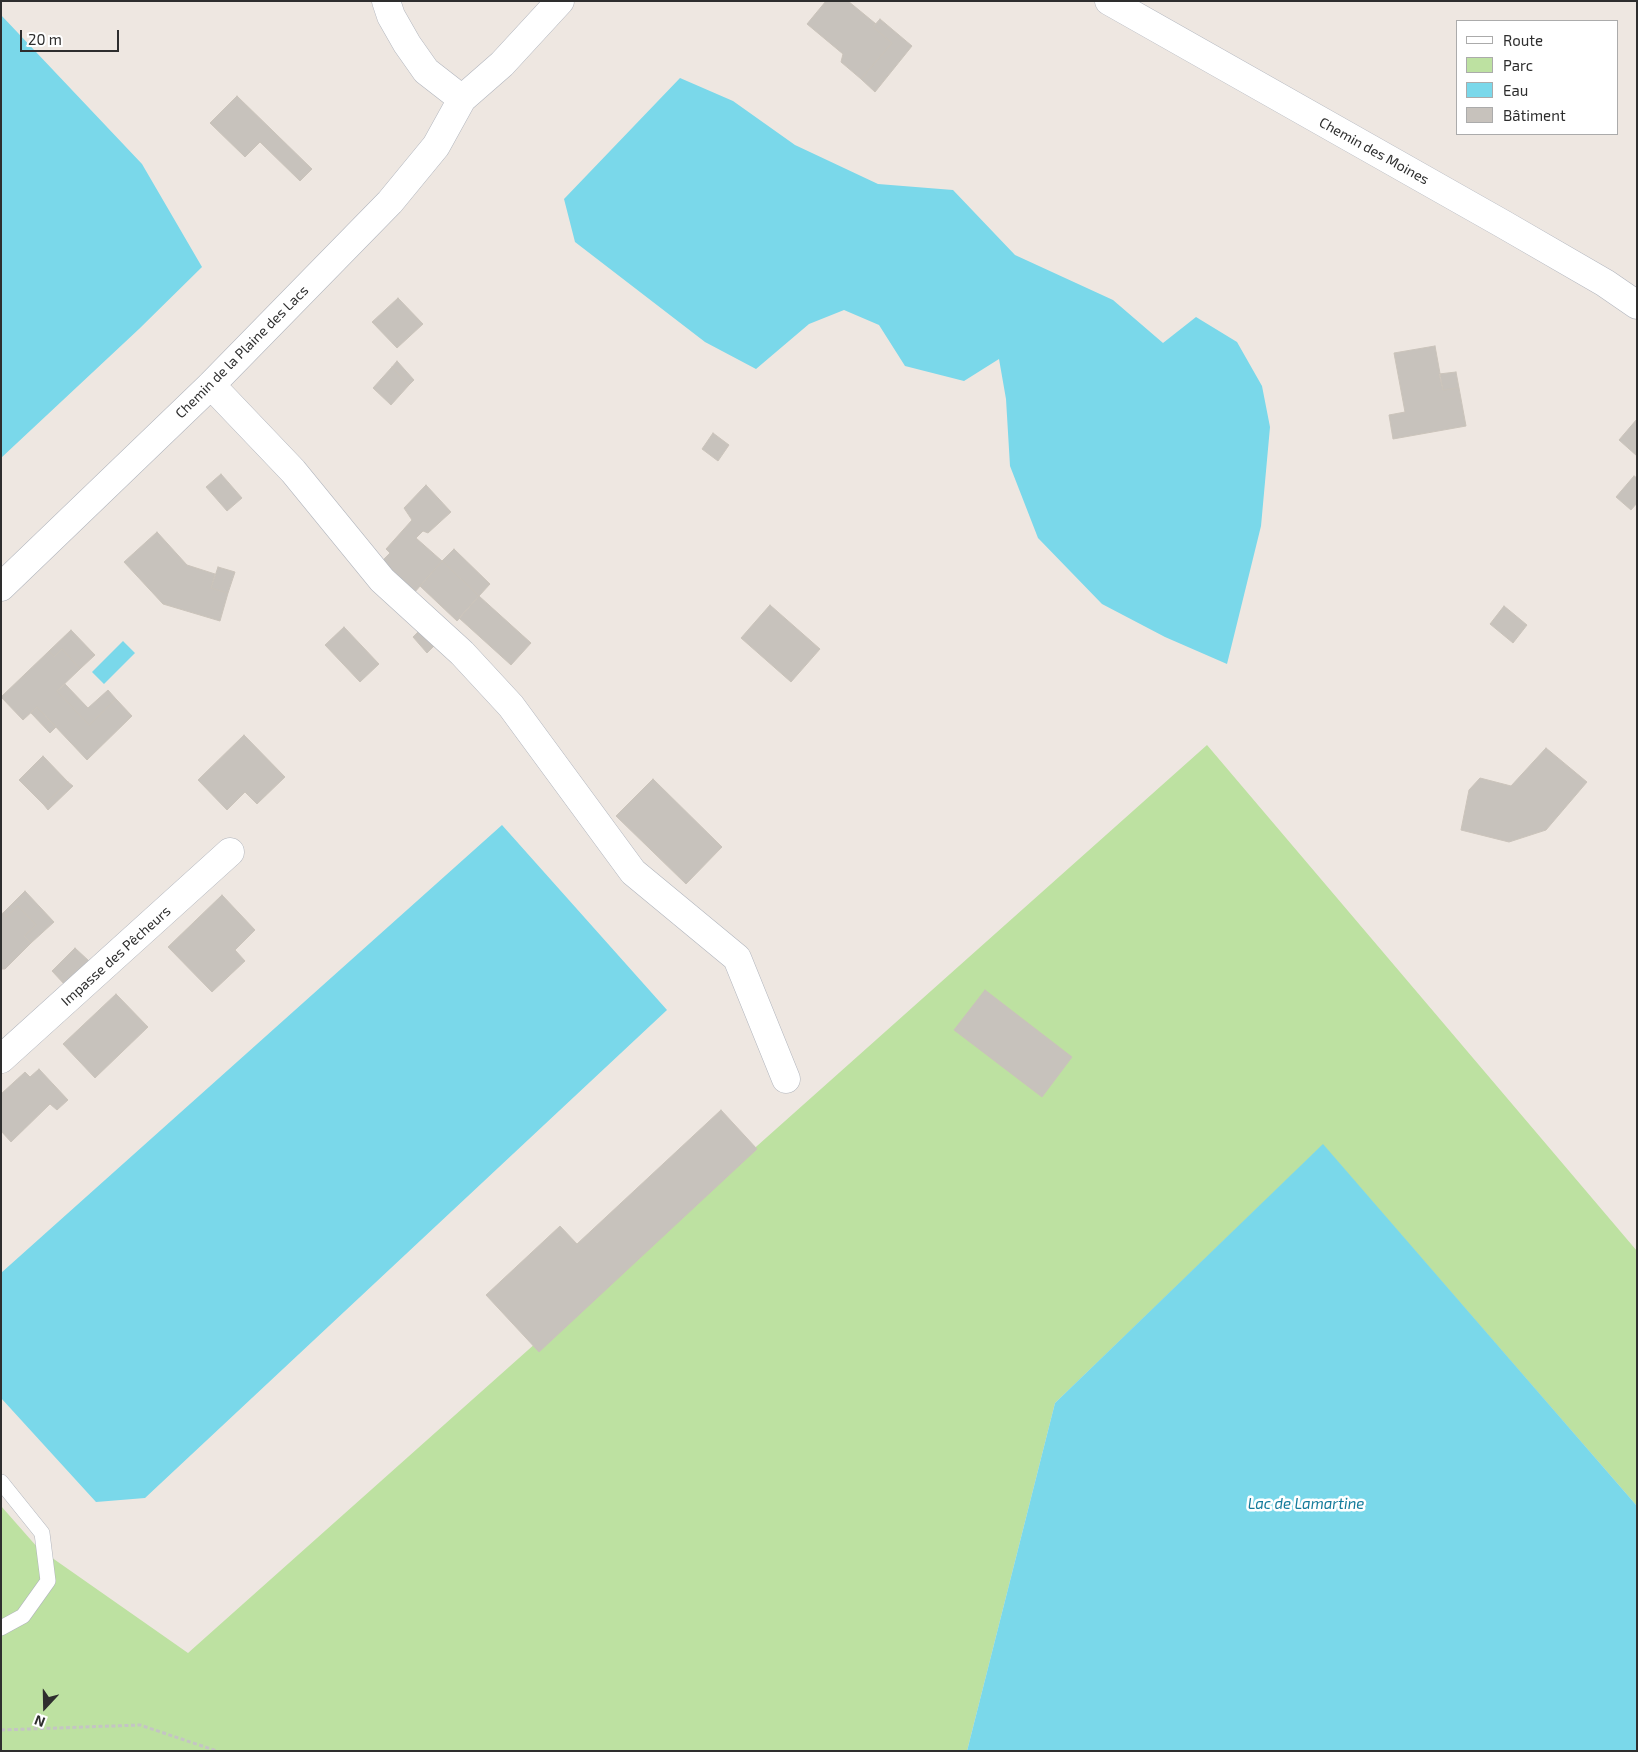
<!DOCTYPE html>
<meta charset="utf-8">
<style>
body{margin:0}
#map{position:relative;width:1638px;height:1752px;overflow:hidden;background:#eee7e1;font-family:"Exo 2",sans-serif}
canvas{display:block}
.frame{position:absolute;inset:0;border:2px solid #2e2e2e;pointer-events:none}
.legend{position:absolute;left:1456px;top:20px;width:162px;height:115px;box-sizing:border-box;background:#fff;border:1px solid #ababab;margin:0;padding:6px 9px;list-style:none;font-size:15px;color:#2e2e2e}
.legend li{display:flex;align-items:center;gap:10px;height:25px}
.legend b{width:25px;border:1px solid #ababab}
.north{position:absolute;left:20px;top:1682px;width:50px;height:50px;-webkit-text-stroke:4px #fff;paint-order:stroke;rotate:201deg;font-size:14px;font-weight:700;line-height:20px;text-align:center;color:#2e2e2e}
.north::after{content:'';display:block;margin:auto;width:18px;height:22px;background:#2e2e2e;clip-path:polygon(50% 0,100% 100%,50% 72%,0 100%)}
.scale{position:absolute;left:20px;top:30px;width:99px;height:22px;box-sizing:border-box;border:2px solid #2e2e2e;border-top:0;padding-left:6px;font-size:15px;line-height:18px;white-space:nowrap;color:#2e2e2e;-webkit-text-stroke:4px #fff;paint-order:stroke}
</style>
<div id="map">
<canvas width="1638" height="1752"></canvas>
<div class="frame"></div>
<ul class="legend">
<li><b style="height:6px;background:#fff"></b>Route</li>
<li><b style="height:14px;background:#bde1a1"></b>Parc</li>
<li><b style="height:14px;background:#7ad8ea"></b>Eau</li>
<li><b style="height:14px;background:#c7c2bc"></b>Bâtiment</li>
</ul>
<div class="north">N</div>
<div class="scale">20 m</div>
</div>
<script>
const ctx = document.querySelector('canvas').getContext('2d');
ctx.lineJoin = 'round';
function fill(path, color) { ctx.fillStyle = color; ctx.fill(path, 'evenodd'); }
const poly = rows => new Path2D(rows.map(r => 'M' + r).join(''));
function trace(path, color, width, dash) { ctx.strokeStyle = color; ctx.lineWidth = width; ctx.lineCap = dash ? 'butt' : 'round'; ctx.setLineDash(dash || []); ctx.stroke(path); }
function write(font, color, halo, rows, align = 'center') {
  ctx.font = font + ' "Exo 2",sans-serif'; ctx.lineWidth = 5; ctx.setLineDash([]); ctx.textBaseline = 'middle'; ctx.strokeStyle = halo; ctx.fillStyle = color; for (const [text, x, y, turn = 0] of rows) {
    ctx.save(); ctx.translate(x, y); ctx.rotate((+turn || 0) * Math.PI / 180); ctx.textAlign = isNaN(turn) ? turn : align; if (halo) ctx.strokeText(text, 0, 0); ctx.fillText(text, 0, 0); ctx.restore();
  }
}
fill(poly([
 [1207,745,1637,1251,1637,1506,1323,1145,1055,1403,967,1751,1,1751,1,1506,38,1548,188,1653]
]), '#bde1a1');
fill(poly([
 [1,15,142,164,202,267,139,329,1,458],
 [680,78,733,101,795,145,878,184,953,190,1015,255,1113,300,1163,343,1196,317,1237,342,1262,386,1270,427,1261,526,1227,664,1165,637,1102,604,1038,538,1010,466,1006,399,999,359,964,381,905,366,879,325,844,310,809,324,756,369,705,342,575,242,564,199],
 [123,641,135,653,104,684,92,672],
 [502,825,667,1010,145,1498,96,1502,1,1398,1,1273],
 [1323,1144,1637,1506,1637,1751,967,1751,1055,1403]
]), '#7ad8ea');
const building = poly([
 [826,1,848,1,876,24,873,27,892,43,861,79,841,62,843,54,807,24,826,1],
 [880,19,912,46,875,92,861,79,892,43,873,27,880,19],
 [237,96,312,169,300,181,260,142,245,157,210,123,237,96],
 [398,298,423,324,397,348,372,322,398,298],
 [1435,346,1443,390,1459,388,1466,426,1393,439,1389,415,1405,412,1394,353,1435,346],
 [397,361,414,380,409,385,392,367,397,361],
 [392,367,409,385,391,405,373,388,392,367],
 [1456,372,1459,388,1443,390,1439,374,1456,372],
 [1637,419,1637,456,1619,440,1637,419],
 [713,433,729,445,718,461,702,449,713,433],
 [221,474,242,498,227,511,206,487,221,474],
 [1634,476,1637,478,1637,503,1631,510,1616,497,1634,476],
 [426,485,451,512,428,533,423,531,416,538,442,561,414,593,382,561,390,553,386,549,412,520,404,508,426,485],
 [157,532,187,565,215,574,211,588,228,593,220,621,163,604,124,562,157,532],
 [454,549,490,584,479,596,442,561,454,549],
 [442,561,479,596,457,621,420,586,442,561],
 [218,567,235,572,228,593,211,588,218,567],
 [479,596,531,643,511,665,459,618,479,596],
 [770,605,820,649,791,682,741,638,770,605],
 [1504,606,1527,625,1513,643,1490,624,1504,606],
 [344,627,379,664,360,682,325,645,344,627],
 [71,630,95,655,80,669,62,649,54,657,49,651,71,630],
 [420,630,435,645,427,653,413,637,420,630],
 [62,649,80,669,57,691,89,725,116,699,132,716,87,760,37,707,23,720,1,697,49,651,54,657,62,649],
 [65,684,88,708,108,690,116,699,89,725,57,691,65,684],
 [37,707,56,727,50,733,31,713,37,707],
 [244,735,285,777,257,804,245,792,227,810,198,780,244,735],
 [1546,748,1587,782,1546,830,1509,842,1461,830,1469,790,1480,778,1511,786,1546,748],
 [43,756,68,782,44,805,19,780,43,756],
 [653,779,722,847,686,884,616,816,653,779],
 [68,782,73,786,48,810,44,805,68,782],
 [25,891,54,922,31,943,24,936,36,925,18,906,6,917,3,913,25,891],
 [222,895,255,930,235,950,245,961,212,992,168,947,222,895],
 [18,906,36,925,24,936,31,943,5,969,1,969,1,914,3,913,6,917,18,906],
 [75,948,89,961,65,985,52,971,75,948],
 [985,990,1072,1057,1042,1097,954,1030,985,990],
 [116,994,148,1027,95,1078,63,1044,116,994],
 [39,1069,68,1100,57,1110,50,1104,11,1142,1,1131,1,1094,25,1072,30,1077,39,1069],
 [721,1110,757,1149,539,1352,486,1295,560,1226,577,1244,721,1110]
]);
fill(building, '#c7c2bc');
trace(building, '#cac3ba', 1);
const lane = poly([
 [1,1482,42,1533,48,1581,23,1616,1,1628]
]);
const street = poly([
 [386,1,391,16,407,44,426,71,462,99],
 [1109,1,1503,224,1605,283,1637,305],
 [211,385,293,471,382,580,462,653,511,706,633,872,737,958,786,1079],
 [1,587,211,385,390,202,436,146,462,99,502,64,560,1],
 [1,1059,230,852]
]);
trace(lane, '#b1b5bd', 16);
trace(street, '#b1b5bd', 29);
trace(poly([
 [1,1730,140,1725,217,1751]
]), '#c4c4c4', 3, [4, 2.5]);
trace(lane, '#fff', 15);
trace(street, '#fff', 28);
write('14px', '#2e2e2e', '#fff', [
 ["Chemin des Moines",1374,151,29],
 ["Chemin de la Plaine des Lacs",242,352,-45],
 ["Impasse des Pêcheurs",116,956,-42]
]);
write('italic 15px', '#147b9b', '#fff', [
 ["Lac de Lamartine",1306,1504]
]);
</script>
